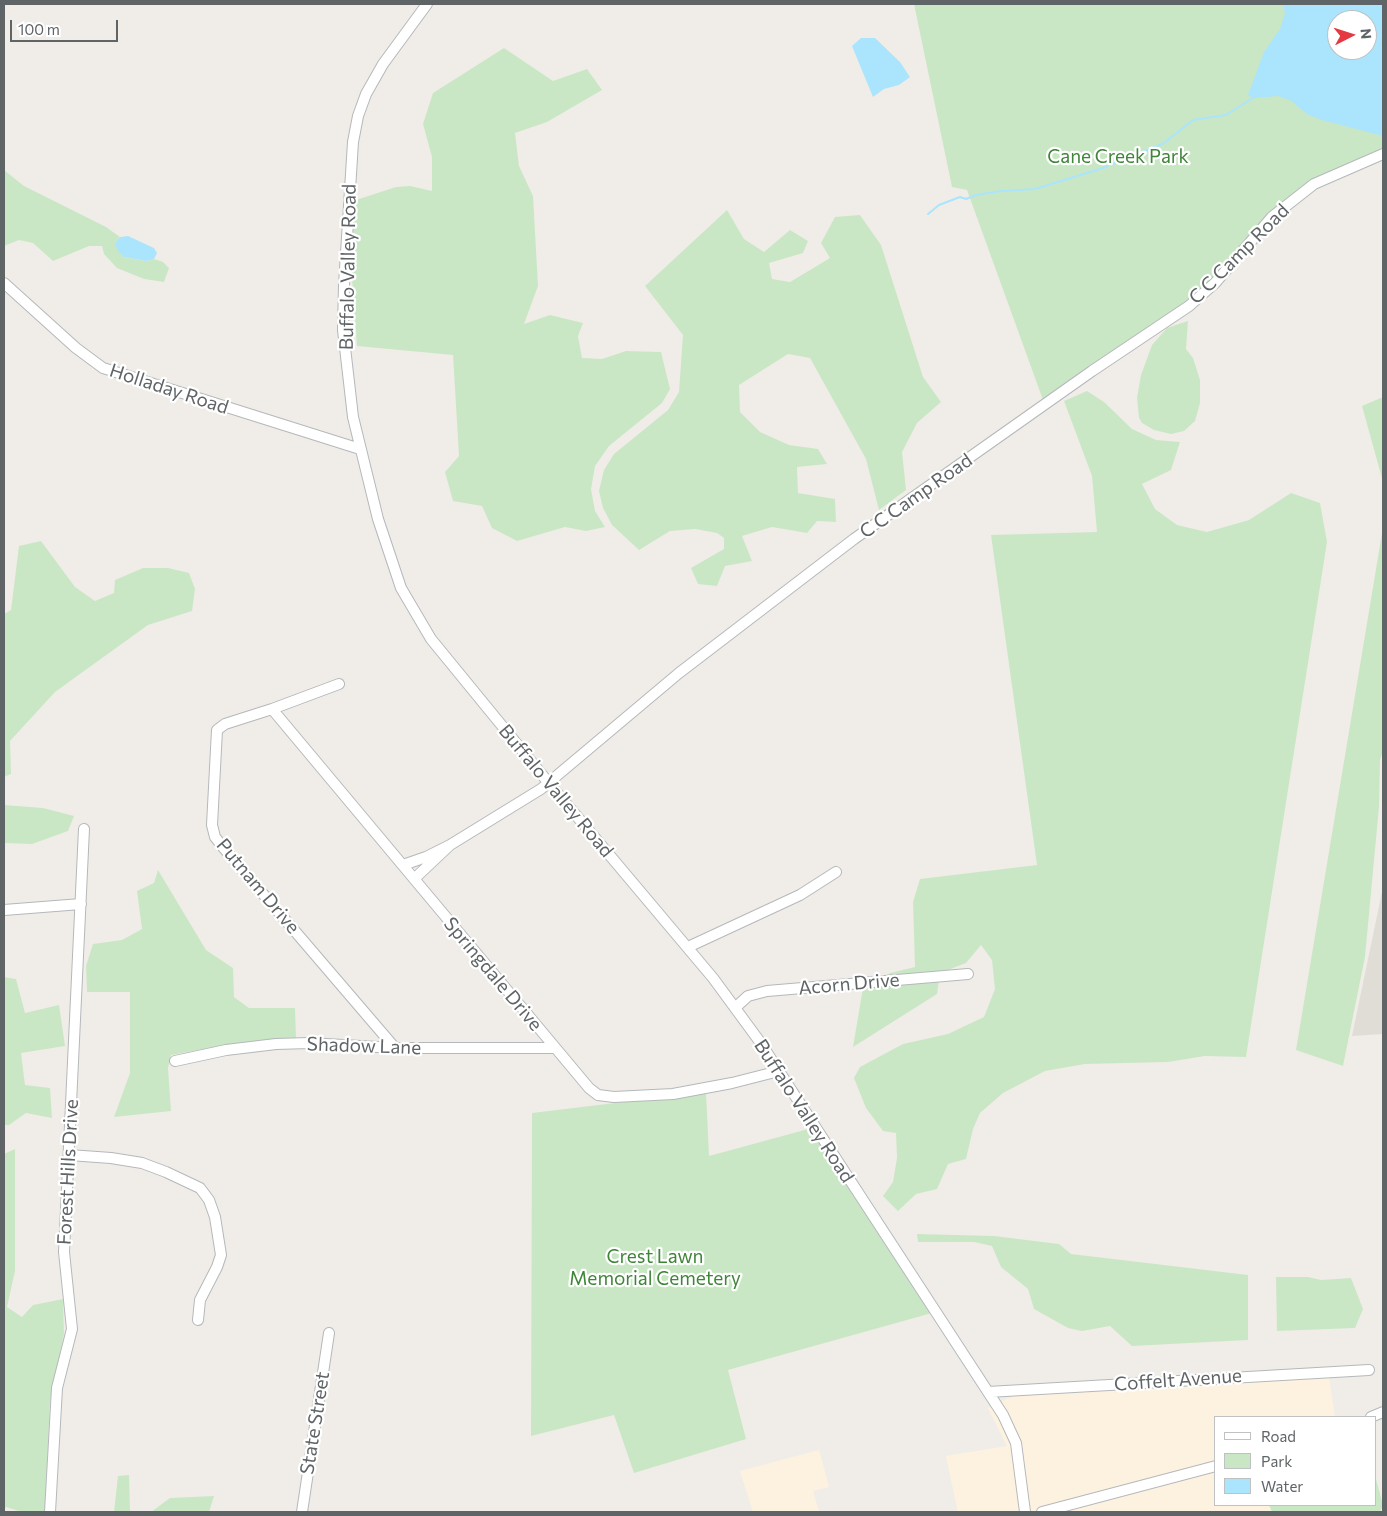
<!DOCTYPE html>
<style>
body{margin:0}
#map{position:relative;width:1387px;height:1516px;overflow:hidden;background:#f0ede8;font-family:Commissioner,sans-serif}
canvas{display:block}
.frame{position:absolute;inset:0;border:5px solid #5f6467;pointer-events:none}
.legend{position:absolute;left:1214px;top:1416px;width:162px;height:90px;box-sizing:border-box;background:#fff;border:1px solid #bfc1c2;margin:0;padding:6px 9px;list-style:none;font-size:15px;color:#5f6467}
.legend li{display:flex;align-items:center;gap:10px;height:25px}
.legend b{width:25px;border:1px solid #bfc1c2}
.north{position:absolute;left:1327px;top:10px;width:50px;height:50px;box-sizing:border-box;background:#fff;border:1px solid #bfc1c2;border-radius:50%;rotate:85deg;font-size:14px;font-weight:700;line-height:20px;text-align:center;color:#5f6467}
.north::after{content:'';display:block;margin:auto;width:18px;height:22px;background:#e53942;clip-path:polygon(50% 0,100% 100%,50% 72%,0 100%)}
.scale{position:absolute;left:10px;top:20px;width:108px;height:22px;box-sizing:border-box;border:2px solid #5f6467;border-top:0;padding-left:6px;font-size:15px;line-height:18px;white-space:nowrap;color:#5f6467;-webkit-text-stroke:4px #fff;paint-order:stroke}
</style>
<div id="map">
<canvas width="1387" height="1516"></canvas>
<div class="frame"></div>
<ul class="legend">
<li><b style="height:6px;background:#fff"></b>Road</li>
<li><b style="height:14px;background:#cae7c5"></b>Park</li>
<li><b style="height:14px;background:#abe4fd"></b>Water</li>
</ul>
<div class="north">N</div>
<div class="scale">100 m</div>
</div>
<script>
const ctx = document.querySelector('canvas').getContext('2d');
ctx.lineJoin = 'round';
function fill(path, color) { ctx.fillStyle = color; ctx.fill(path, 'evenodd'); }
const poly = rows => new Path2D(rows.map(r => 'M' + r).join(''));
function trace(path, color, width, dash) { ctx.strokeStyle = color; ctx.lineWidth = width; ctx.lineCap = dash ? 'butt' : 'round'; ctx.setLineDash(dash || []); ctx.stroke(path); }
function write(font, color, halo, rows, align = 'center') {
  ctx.font = font + ' Commissioner,sans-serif'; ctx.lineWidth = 4.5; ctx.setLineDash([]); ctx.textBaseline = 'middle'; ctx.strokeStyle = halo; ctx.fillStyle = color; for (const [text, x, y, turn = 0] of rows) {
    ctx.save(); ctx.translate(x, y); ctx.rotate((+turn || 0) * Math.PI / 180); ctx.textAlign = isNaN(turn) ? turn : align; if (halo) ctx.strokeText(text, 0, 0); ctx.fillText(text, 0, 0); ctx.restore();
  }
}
fill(poly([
 [1329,1378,1335,1417,1216,1417,1216,1505,1269,1505,1272,1512,958,1512,946,1456,1007,1446,988,1408,1016,1395],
 [819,1450,829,1487,813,1491,819,1512,753,1512,740,1471]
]), '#fdf2e0');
fill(poly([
 [1383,887,1383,1034,1352,1036]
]), '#e0ddd6');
fill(poly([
 [914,4,1383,4,1383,150,1303,187,1199,294,1043,400,967,190,952,187],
 [1337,20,1367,20,1367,50,1337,50],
 [504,48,553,81,587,69,602,90,547,122,515,133,519,166,533,196,538,286,524,324,550,315,583,323,578,336,582,358,602,359,626,351,661,352,670,389,662,403,609,446,595,466,591,489,595,511,605,527,586,531,565,527,517,541,492,528,482,506,453,501,445,472,459,456,453,355,357,346,352,279,353,201,396,187,410,186,432,191,432,157,423,124,433,93],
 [4,170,24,186,106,227,120,237,115,243,124,257,146,261,154,259,163,262,169,268,164,282,144,279,117,268,104,254,102,246,89,246,53,261,33,243,19,240,4,246],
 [727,210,744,239,764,252,790,230,808,241,803,253,769,263,772,279,790,282,830,258,821,243,835,217,860,215,881,245,923,377,941,402,917,423,902,452,906,490,879,510,866,459,810,358,788,354,739,385,740,412,760,432,789,445,818,449,827,464,797,467,798,493,835,499,836,522,817,521,807,533,772,527,742,536,752,561,725,566,717,586,698,584,691,568,724,549,724,538,717,533,695,529,670,531,639,550,612,525,603,508,599,491,604,470,614,454,668,410,679,392,683,335,645,286],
 [1188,321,1186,349,1193,358,1200,380,1200,403,1195,421,1184,431,1171,434,1154,430,1142,423,1139,418,1137,398,1141,375,1152,345,1167,328],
 [1087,391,1104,402,1132,429,1156,440,1180,442,1171,470,1142,484,1155,509,1177,525,1207,532,1249,520,1291,493,1320,503,1327,542,1246,1057,1205,1056,1168,1062,1085,1064,1045,1071,1003,1093,980,1113,973,1129,966,1159,948,1164,937,1189,916,1194,898,1211,883,1196,893,1182,897,1158,896,1133,883,1131,866,1108,854,1078,860,1067,903,1044,948,1034,984,1017,995,989,992,960,981,945,966,963,940,973,937,994,853,1047,863,988,890,973,915,967,913,902,920,879,1037,865,991,535,1097,532,1092,476,1064,401],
 [1383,397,1383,482,1362,406],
 [1383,527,1383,751,1380,760,1379,807,1365,957,1343,1066,1296,1050],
 [41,541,75,587,95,601,114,593,115,580,143,568,168,568,189,573,195,589,192,611,148,625,55,692,10,741,11,774,4,777,4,614,11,610,19,546],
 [4,805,43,808,74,816,68,831,32,844,4,843],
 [158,870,206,950,233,968,234,997,249,1008,295,1008,296,1038,237,1043,171,1055,168,1068,171,1111,114,1117,130,1073,130,992,87,992,86,966,93,944,122,940,142,929,137,891,154,883],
 [4,977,16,979,25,1013,59,1005,65,1046,21,1053,25,1085,50,1088,52,1118,26,1113,9,1125,4,1125],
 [706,1092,709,1156,812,1128,932,1313,728,1370,746,1439,634,1473,614,1415,531,1436,532,1113],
 [15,1149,15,1271,7,1307,22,1317,33,1305,63,1299,64,1334,50,1401,45,1512,22,1512,6,1507,4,1509,4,1154],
 [917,1234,994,1236,1059,1244,1071,1254,1248,1275,1248,1340,1132,1346,1110,1326,1082,1331,1068,1328,1034,1309,1028,1289,1001,1267,992,1246,974,1242,918,1242],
 [1276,1277,1308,1277,1321,1280,1351,1278,1363,1309,1355,1328,1277,1331],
 [129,1475,130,1512,114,1512,118,1476],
 [1376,1479,1383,1505,1380,1512,1272,1512,1269,1505,1376,1505],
 [214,1496,209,1512,151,1512,170,1498]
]), '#cae7c5');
fill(poly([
 [1283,4,1383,4,1383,136,1322,120,1307,114,1290,100,1278,96,1253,98,1248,95,1264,52,1280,29,1285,13],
 [1337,20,1367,20,1367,50,1337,50],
 [861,38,875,38,900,62,910,77,899,85,884,89,873,97,852,46],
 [128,236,154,248,157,253,154,259,146,261,124,257,118,251,115,243,120,237]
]), '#abe4fd');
trace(poly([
 [928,214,939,205,960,197,966,199,976,195,1001,191,1035,189,1103,168,1164,143,1193,120,1226,115,1253,98]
]), '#abe4fd', 2);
const minor = poly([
 [427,4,383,64,366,94,358,116,353,142,344,285,343,330,353,417,378,519,401,588,431,639,548,782,713,978,760,1042,1003,1415,1016,1443,1025,1512],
 [4,283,76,348,103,368,360,449],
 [339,684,272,709,225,724,217,730,212,825,215,837,222,846,395,1048],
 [272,709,589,1088,598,1095,614,1097,673,1094,732,1083,779,1071],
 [450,845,541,789,679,673,854,539,1092,371,1189,306,1215,283,1272,217,1314,184,1383,154],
 [403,865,426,857,450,845,414,879],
 [4,910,81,904],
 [688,947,800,895,836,872],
 [736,1007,748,996,767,991,968,974],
 [175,1061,226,1050,276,1044,309,1043,395,1048,555,1048],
 [69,1155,111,1158,142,1163,166,1172,200,1188,209,1200,215,1217,221,1255,217,1267,200,1300,198,1320],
 [988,1392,1369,1370],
 [1371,1417,1383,1412],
 [50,1512,57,1388,72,1329,64,1252,84,829],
 [302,1512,329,1333],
 [1042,1512,1216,1466]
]);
trace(minor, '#b5b8bb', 12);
trace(minor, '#fff', 10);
write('19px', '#3f8538', '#fff', [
 ["Cane Creek Park",1118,157],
 ["Crest Lawn",655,1257],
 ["Memorial Cemetery",655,1279]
]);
write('19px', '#5f6467', '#fff', [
 ["C C Camp Road",1239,254,-45],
 ["Buffalo Valley Road",348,267,-89],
 ["Holladay Road",169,389,18],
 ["C C Camp Road",916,496,-35],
 ["Buffalo Valley Road",556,791,50],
 ["Putnam Drive",258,886,50],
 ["Springdale Drive",493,974,50],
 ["Acorn Drive",849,984,-5],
 ["Shadow Lane",364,1046,2],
 ["Buffalo Valley Road",804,1111,57],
 ["Forest Hills Drive",68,1172,-87],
 ["Coffelt Avenue",1178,1380,-4],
 ["State Street",315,1423,-81]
]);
</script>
